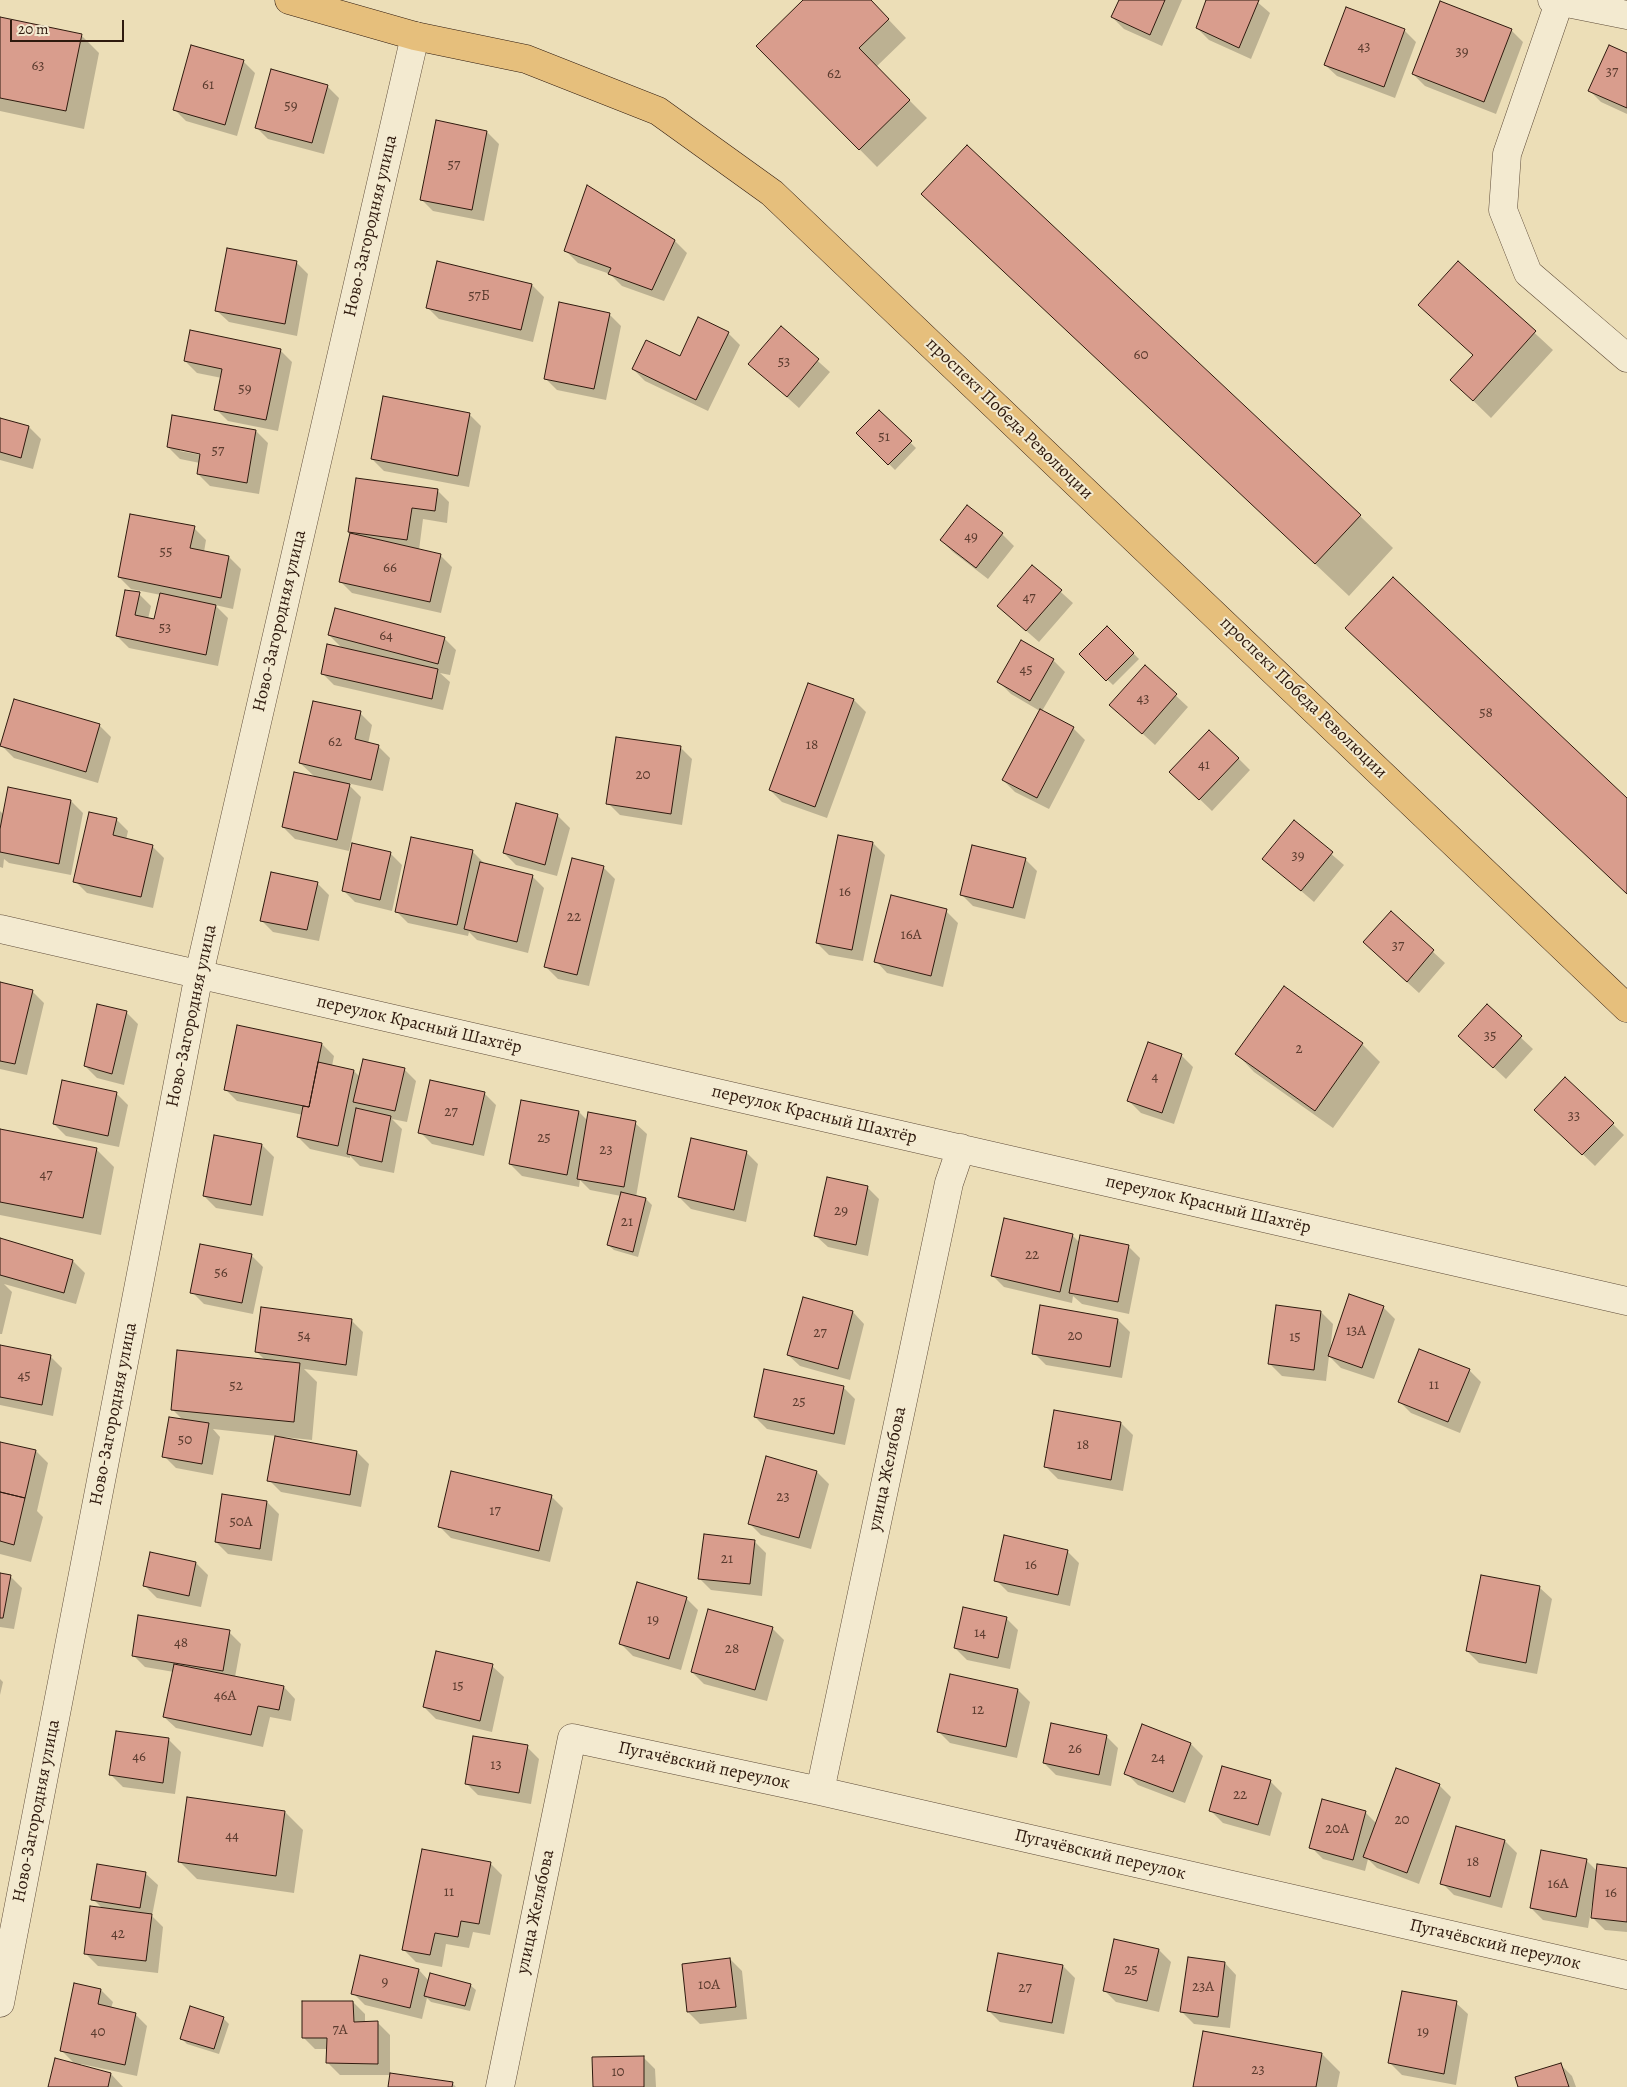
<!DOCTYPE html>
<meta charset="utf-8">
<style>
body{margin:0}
#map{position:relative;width:1627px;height:2087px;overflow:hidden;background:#ecdeb7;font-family:Alegreya,serif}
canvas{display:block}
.scale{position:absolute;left:10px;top:20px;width:114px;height:22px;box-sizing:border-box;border:2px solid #2f1a0e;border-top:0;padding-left:6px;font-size:15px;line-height:18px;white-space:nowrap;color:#2f1a0e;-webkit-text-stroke:4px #f3ead0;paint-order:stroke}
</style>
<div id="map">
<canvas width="1627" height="2087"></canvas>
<div class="scale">20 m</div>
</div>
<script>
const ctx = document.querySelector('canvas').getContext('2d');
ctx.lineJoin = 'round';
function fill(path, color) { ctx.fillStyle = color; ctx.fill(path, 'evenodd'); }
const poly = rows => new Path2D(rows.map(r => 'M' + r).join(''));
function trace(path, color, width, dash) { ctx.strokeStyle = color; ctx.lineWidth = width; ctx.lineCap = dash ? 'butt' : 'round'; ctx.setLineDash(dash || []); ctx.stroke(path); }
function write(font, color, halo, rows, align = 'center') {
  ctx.font = font + ' Alegreya,serif'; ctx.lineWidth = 4; ctx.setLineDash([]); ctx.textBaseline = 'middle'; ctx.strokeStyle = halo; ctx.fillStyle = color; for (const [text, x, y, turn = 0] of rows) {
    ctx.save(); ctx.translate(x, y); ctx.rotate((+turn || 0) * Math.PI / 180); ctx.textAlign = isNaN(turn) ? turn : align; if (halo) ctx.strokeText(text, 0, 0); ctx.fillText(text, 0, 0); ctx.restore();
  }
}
fill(poly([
 [805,0,870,0,906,38,876,67,927,118,877,167,758,46],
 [1120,0,1182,0,1162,46,1124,29,1112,17],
 [1207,0,1255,0,1270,13,1251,59,1209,40,1197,28],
 [0,19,81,35,99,53,84,129,0,111],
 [1404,30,1416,42,1395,98,1337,76,1325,65],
 [1511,30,1523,42,1496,114,1425,86,1413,74],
 [1627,54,1627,114,1601,102,1589,90],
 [243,61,255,73,237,136,186,121,174,109],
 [327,86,339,98,324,154,268,139,256,127],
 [487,132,499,144,484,221,433,211,421,199],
 [587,187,675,241,687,253,664,301,622,286,610,274,578,263,566,251],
 [923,194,1360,516,1393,548,1349,596],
 [296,262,308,274,297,336,229,322,217,311],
 [1458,262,1553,350,1491,418,1452,380,1474,356,1438,322],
 [532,285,544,297,533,342,439,319,427,307],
 [609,314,621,326,606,400,557,390,545,378],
 [781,328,830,372,799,408,750,364],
 [728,333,740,345,708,411,645,381,633,369,680,357],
 [280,350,292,362,278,431,228,421,216,409,222,378,197,373,185,361],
 [879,412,916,448,895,470,858,433],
 [469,414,481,426,469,487,384,471,372,459],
 [0,420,29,427,41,439,33,469,0,460],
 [256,431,268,443,259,494,210,486,198,474,200,463,180,459,168,447],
 [180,449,206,454,206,456,180,451],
 [437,490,449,502,447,523,423,519,419,550,440,555,452,567,441,613,352,593,340,581,351,533,350,532],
 [194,528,206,540,204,552,229,557,241,569,233,609,215,605,228,618,218,666,129,648,117,636,139,594,151,606,148,619,155,621,161,595,131,589,119,577],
 [1002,534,1014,546,988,579,953,552,941,540],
 [1032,566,1073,603,1039,642,998,606],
 [1107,627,1139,659,1113,685,1081,654],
 [329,635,444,638,456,650,450,675,440,673,450,682,443,710,334,685,322,673,343,649],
 [1053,660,1065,672,1042,711,1073,728,1085,740,1049,809,1015,792,1003,780,1040,711,1011,694,999,682],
 [1145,667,1188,707,1155,745,1123,716],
 [809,684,854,700,866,712,827,818,782,802,770,790],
 [360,713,372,725,368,744,378,746,390,758,383,791,347,783,361,797,349,851,295,839,283,827,315,777,300,763],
 [99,725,111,737,98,783,14,758,2,746],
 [680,747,692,759,682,825,620,815,608,803],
 [1238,758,1250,770,1212,811,1183,783],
 [9,789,71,801,83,813,71,875,9,863,4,859,3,868,0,867,0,811,4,815],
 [517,805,558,816,570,828,557,876,516,865,504,853],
 [116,819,128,831,126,840,152,846,164,858,153,908,87,893,75,881],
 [1294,822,1344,865,1314,902,1264,859],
 [873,843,885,855,863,961,829,955,817,943],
 [472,851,485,864,532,876,544,888,528,953,477,940,469,932,468,936,408,923,396,911],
 [390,853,402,865,392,911,355,902,343,890],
 [1025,859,1037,871,1025,919,973,906,961,894],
 [603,867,615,879,589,986,558,979,546,967],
 [317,883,329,895,319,941,273,932,261,920],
 [946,911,958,923,943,987,887,973,876,961],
 [1391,913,1445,963,1419,993,1376,954],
 [0,983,32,991,44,1003,27,1075,0,1069],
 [1487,1006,1533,1049,1506,1079,1472,1047],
 [126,1012,138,1024,124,1085,97,1078,85,1066],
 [322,1044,334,1056,332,1066,354,1071,360,1077,404,1069,416,1081,407,1122,392,1119,402,1129,394,1173,360,1166,350,1156,350,1158,310,1149,298,1137,303,1115,237,1101,225,1089],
 [1362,1044,1380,1062,1333,1128,1254,1072,1237,1054],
 [1181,1055,1193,1067,1174,1124,1141,1113,1129,1101],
 [116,1093,128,1105,119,1147,66,1136,54,1124],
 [484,1093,496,1105,484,1156,432,1144,420,1132],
 [522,1101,579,1112,588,1121,635,1123,647,1134,636,1197,646,1199,652,1205,638,1257,614,1250,608,1245,621,1196,590,1190,580,1180,579,1187,522,1176,510,1164],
 [1548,1121,1613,1124,1624,1135,1595,1166],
 [0,1130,96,1149,114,1167,101,1235,0,1215],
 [262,1145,274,1157,263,1216,216,1208,204,1196],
 [746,1152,758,1164,746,1222,691,1209,679,1197],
 [867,1187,879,1199,868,1256,828,1247,816,1236],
 [1072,1235,1080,1243,1128,1246,1140,1258,1129,1314,1082,1304,1073,1296,1072,1303,1004,1287,992,1275],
 [0,1240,73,1261,85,1273,76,1304,4,1284,12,1292,2,1334,0,1334],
 [251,1255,263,1267,253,1314,204,1304,192,1292],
 [1041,1307,1118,1320,1130,1332,1122,1378,1046,1365,1034,1353],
 [1383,1307,1395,1319,1374,1379,1341,1368,1329,1356,1326,1381,1282,1376,1270,1364,1321,1312,1333,1324,1330,1352],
 [853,1312,864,1324,850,1380,800,1366,788,1355],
 [351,1320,363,1332,357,1376,304,1369,317,1382,312,1440,283,1437,283,1439,357,1452,369,1464,361,1507,281,1492,269,1480,276,1436,213,1429,220,1437,213,1475,176,1468,164,1456,183,1420,172,1409,266,1361,257,1352],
 [0,1346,50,1356,62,1368,53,1416,0,1405],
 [1469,1370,1481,1382,1460,1433,1411,1413,1399,1401],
 [843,1387,855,1399,845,1445,767,1429,755,1417],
 [1121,1423,1133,1435,1123,1491,1058,1479,1046,1467],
 [0,1443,36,1451,48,1463,37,1511,43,1517,31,1562,0,1554],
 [817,1472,829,1484,811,1549,761,1535,749,1523],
 [551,1496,563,1508,550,1562,451,1538,439,1526],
 [267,1502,279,1514,272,1561,228,1554,216,1542],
 [754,1541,766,1553,762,1596,711,1590,699,1578],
 [1067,1551,1079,1563,1070,1606,1008,1592,996,1580],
 [196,1563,208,1575,201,1607,157,1598,145,1586],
 [0,1574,10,1576,22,1588,14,1629,0,1627],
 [1540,1588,1552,1599,1537,1674,1479,1663,1467,1651],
 [686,1598,698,1610,681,1670,633,1656,621,1644],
 [1006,1618,1018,1630,1010,1669,967,1660,955,1648],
 [772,1628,784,1640,767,1701,704,1684,692,1672],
 [229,1632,241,1644,235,1677,284,1687,295,1699,291,1721,270,1717,263,1747,176,1728,164,1717,174,1672,145,1667,133,1655],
 [492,1666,504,1677,492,1732,436,1719,424,1707],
 [951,1675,1018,1690,1030,1702,1017,1758,950,1743,938,1731],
 [0,1679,3,1682,0,1695],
 [1106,1736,1118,1748,1111,1786,1056,1775,1044,1763],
 [169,1740,181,1752,175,1794,123,1787,111,1775],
 [1191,1744,1203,1756,1185,1803,1138,1785,1126,1773],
 [527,1747,539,1759,531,1804,478,1795,466,1783],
 [1270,1781,1282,1793,1270,1836,1223,1823,1211,1811],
 [1439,1785,1451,1797,1419,1884,1377,1868,1368,1859,1365,1871,1323,1859,1311,1847,1365,1812,1377,1824],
 [285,1812,303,1830,294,1893,197,1879,179,1861],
 [1457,1828,1505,1841,1517,1853,1502,1908,1454,1895,1442,1883],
 [1586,1860,1598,1872,1627,1869,1627,1932,1605,1930,1593,1918,1594,1905,1592,1904,1588,1928,1543,1920,1531,1908],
 [490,1863,502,1875,490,1935,473,1932,469,1948,446,1944,442,1967,416,1962,404,1950],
 [146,1874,158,1885,152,1916,163,1927,158,1973,98,1966,86,1954,103,1909,93,1899],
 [1115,1940,1159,1950,1171,1962,1159,2012,1116,2002,1104,1990],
 [361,1956,419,1970,429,1981,470,1985,476,1990,470,2011,431,2002,427,1998,422,2019,365,2005,353,1993],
 [730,1959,742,1971,747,2019,700,2024,688,2012],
 [1225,1963,1236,1975,1230,2028,1194,2024,1182,2012],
 [1063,1966,1075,1978,1064,2034,1000,2022,988,2010],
 [101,1990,113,2002,111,2008,135,2014,147,2026,137,2076,81,2064,80,2066,111,2074,123,2087,49,2087,76,2065,61,2050],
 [353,2002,365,2014,365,2023,378,2023,390,2035,390,2075,452,2083,456,2087,390,2087,391,2075,340,2075,328,2063,328,2049,315,2049,303,2037],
 [1456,2003,1468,2014,1456,2085,1402,2075,1390,2063],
 [223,2018,229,2024,219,2054,187,2044,181,2038],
 [1204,2032,1322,2054,1340,2072,1337,2087,1194,2087],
 [643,2057,655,2069,656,2087,594,2087],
 [1560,2064,1572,2076,1576,2087,1519,2087]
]), '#0003');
const building = poly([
 [803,0,871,0,889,19,859,48,910,100,859,150,756,46,803,0],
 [1119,0,1165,0,1150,35,1111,17,1119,0],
 [1206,0,1259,0,1239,48,1196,28,1206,0],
 [1440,1,1512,29,1484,102,1412,74,1440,1],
 [1346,7,1405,29,1384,87,1324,65,1346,7],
 [0,17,82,34,66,111,0,98,0,17],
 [191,45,244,60,225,125,173,110,191,45],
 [1609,45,1627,53,1627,108,1588,91,1609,45],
 [271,69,328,85,312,143,255,128,271,69],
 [436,120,487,131,472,210,420,200,436,120],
 [967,145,1361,515,1315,564,921,194,967,145],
 [587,185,675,240,652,290,608,274,611,268,564,251,587,185],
 [227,248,297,261,285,324,215,311,227,248],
 [437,261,532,284,521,330,426,308,437,261],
 [1458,261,1536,331,1473,401,1450,380,1473,355,1418,305,1458,261],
 [559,302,610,313,594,389,544,379,559,302],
 [698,317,729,332,696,400,632,369,646,340,680,356,698,317],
 [781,326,819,359,787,397,748,364,781,326],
 [190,330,281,349,266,420,214,410,222,369,184,361,190,330],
 [383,396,470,413,458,476,371,459,383,396],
 [879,410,912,441,888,465,856,433,879,410],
 [172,415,256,430,247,483,197,474,200,454,167,447,172,415],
 [0,418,29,426,21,458,0,452,0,418],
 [356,478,438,489,435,511,412,508,407,540,348,532,356,478],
 [967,505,1003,533,976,568,940,540,967,505],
 [130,514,195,526,190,548,229,556,221,598,118,577,130,514],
 [350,533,441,554,430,602,339,582,350,533],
 [1032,565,1062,590,1026,631,997,606,1032,565],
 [1393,577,1627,798,1627,894,1345,628,1393,577],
 [125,590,140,592,135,615,154,619,160,593,216,605,206,655,116,636,125,590],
 [335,608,445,637,438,664,328,635,335,608],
 [1107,626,1134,653,1106,681,1079,654,1107,626],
 [1021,640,1054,659,1030,701,997,682,1021,640],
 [327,644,438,669,432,699,321,674,327,644],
 [1145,665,1177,694,1142,734,1109,705,1145,665],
 [808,683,854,699,815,807,769,790,808,683],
 [14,699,100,724,86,772,0,746,14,699],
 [313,701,361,711,355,739,379,745,371,780,299,763,313,701],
 [1040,709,1074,727,1037,798,1002,780,1040,709],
 [1209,730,1239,758,1199,800,1169,772,1209,730],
 [616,737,681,746,671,814,606,804,616,737],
 [294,772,350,784,337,840,282,827,294,772],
 [8,787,71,800,59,864,0,852,0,829,8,787],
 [516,803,558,814,545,865,503,853,516,803],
 [89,812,117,818,113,835,153,845,141,897,73,882,89,812],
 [1294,820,1333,852,1301,891,1262,859,1294,820],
 [838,835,873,842,852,950,816,943,838,835],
 [411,837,473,850,457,925,395,912,411,837],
 [352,843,391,852,380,900,342,891,352,843],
 [972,845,1026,858,1013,908,960,895,972,845],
 [572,858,604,866,577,975,544,967,572,858],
 [480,862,533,875,517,942,464,929,480,862],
 [271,872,318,882,307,930,260,921,271,872],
 [891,895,947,909,931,976,874,962,891,895],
 [1391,911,1434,950,1407,982,1363,942,1391,911],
 [0,982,33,990,15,1064,0,1061,0,982],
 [1284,986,1363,1043,1315,1111,1235,1054,1284,986],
 [97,1004,127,1011,112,1074,84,1066,97,1004],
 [1487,1004,1522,1036,1493,1068,1458,1036,1487,1004],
 [237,1025,322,1043,309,1107,224,1090,237,1025],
 [1148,1042,1182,1054,1162,1113,1127,1101,1148,1042],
 [363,1059,405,1068,395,1111,353,1102,363,1059],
 [318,1062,354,1070,338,1146,297,1137,303,1106,309,1107,318,1062],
 [1565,1077,1614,1123,1582,1155,1534,1110,1565,1077],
 [62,1080,117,1092,108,1136,53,1124,62,1080],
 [430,1080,485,1092,473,1145,418,1133,430,1080],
 [521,1100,579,1111,567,1175,509,1164,521,1100],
 [356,1108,391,1116,382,1162,347,1154,356,1108],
 [588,1112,636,1121,624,1187,577,1179,588,1112],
 [0,1129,97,1148,83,1218,0,1202,0,1129],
 [214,1135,262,1144,251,1205,203,1196,214,1135],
 [691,1138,747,1151,734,1210,678,1197,691,1138],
 [827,1177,868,1186,856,1245,814,1236,827,1177],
 [621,1192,646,1198,633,1252,607,1245,621,1192],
 [1004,1218,1073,1234,1060,1292,991,1276,1004,1218],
 [1080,1235,1129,1245,1118,1302,1069,1293,1080,1235],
 [0,1238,73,1260,64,1293,0,1275,0,1238],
 [200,1244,252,1254,242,1303,190,1293,200,1244],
 [1349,1294,1384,1306,1362,1368,1328,1356,1349,1294],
 [803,1297,853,1311,838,1369,787,1355,803,1297],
 [1040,1305,1118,1319,1110,1367,1032,1354,1040,1305],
 [1276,1305,1321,1311,1314,1370,1268,1364,1276,1305],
 [261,1307,352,1319,346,1365,255,1352,261,1307],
 [0,1345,51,1355,42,1405,0,1397,0,1345],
 [1419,1349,1470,1369,1448,1422,1398,1402,1419,1349],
 [177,1350,300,1363,294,1422,171,1410,177,1350],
 [764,1369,844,1386,834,1434,754,1417,764,1369],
 [1054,1410,1121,1422,1111,1480,1044,1467,1054,1410],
 [169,1417,209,1423,202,1464,162,1457,169,1417],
 [275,1436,357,1451,350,1495,267,1481,275,1436],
 [0,1442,36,1450,25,1498,0,1492,0,1442],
 [766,1456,817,1471,799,1538,748,1524,766,1456],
 [451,1471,552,1495,539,1551,438,1527,451,1471],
 [0,1492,25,1498,14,1545,0,1541,0,1492],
 [222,1494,267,1501,260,1549,215,1542,222,1494],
 [704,1534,755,1540,750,1584,698,1579,704,1534],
 [1004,1535,1068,1550,1058,1595,994,1581,1004,1535],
 [150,1552,196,1562,189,1596,143,1586,150,1552],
 [0,1573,11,1575,3,1618,0,1618,0,1573],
 [1481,1575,1540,1586,1526,1663,1466,1651,1481,1575],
 [637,1582,687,1597,669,1659,619,1644,637,1582],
 [963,1607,1007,1617,998,1658,954,1648,963,1607],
 [708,1609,773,1627,755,1690,691,1672,708,1609],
 [138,1615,230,1630,223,1671,132,1656,138,1615],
 [436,1651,493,1664,480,1721,423,1707,436,1651],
 [174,1664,284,1686,279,1710,258,1706,251,1735,163,1717,174,1664],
 [950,1674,1018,1689,1006,1747,937,1732,950,1674],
 [1051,1723,1107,1735,1099,1775,1043,1763,1051,1723],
 [1142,1724,1191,1743,1173,1792,1124,1774,1142,1724],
 [116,1731,169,1738,163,1783,109,1775,116,1731],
 [473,1736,528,1745,519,1793,465,1784,473,1736],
 [1222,1766,1271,1780,1258,1825,1209,1811,1222,1766],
 [1396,1768,1440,1784,1407,1873,1363,1857,1396,1768],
 [187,1797,285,1811,276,1876,178,1862,187,1797],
 [1322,1799,1366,1811,1353,1860,1309,1848,1322,1799],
 [1456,1826,1505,1840,1490,1897,1440,1884,1456,1826],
 [422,1849,491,1862,479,1924,461,1921,458,1937,435,1933,430,1955,402,1950,422,1849],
 [1541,1850,1587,1859,1576,1917,1530,1908,1541,1850],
 [97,1864,146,1872,140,1908,91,1900,97,1864],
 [1597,1864,1627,1868,1627,1922,1591,1918,1597,1864],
 [90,1906,152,1914,146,1961,84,1954,90,1906],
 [1114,1939,1159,1949,1147,2001,1103,1991,1114,1939],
 [998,1953,1063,1965,1052,2023,987,2011,998,1953],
 [360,1955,419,1969,410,2008,351,1994,360,1955],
 [1188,1957,1225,1962,1218,2017,1180,2012,1188,1957],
 [730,1958,736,2007,687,2012,682,1964,730,1958],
 [430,1973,471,1984,465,2006,424,1996,430,1973],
 [74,1983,101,1989,98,2004,136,2013,125,2065,60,2051,74,1983],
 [1402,1991,1457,2001,1444,2074,1388,2063,1402,1991],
 [302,2001,353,2001,354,2022,378,2021,378,2064,326,2063,327,2038,302,2038,302,2001],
 [190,2006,224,2017,214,2049,180,2039,190,2006],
 [1203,2031,1322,2053,1316,2087,1193,2087,1203,2031],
 [644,2056,644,2087,593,2087,592,2057,644,2056],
 [55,2058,111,2073,108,2087,48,2087,55,2058],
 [1561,2063,1569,2087,1518,2087,1515,2077,1561,2063],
 [390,2073,453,2082,452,2087,388,2087,390,2073]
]);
fill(building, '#d99d8d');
trace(building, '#2f1a0e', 1);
const minor = poly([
 [1552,0,1627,15],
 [1559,3,1507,154,1503,210,1528,273,1627,358],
 [0,929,1627,1301],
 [820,1791,949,1183,961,1148],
 [0,2003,199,974,415,36],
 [500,2087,572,1738,820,1791,1627,1975]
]);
const primary = poly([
 [289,0,415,36,526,59,658,111,772,193,1627,1008]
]);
trace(minor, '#5e4b38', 29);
trace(primary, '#2f1a0e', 29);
trace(minor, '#f3ead0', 28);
trace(primary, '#e6bf7c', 28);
write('15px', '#5a3b2e', null, [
 ["43",1364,47],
 ["39",1462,52],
 ["63",38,66],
 ["37",1612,72],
 ["62",834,74],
 ["61",208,85],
 ["59",291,106],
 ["57",454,165],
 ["57Б",479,296],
 ["60",1141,355],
 ["53",784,362],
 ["59",245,389],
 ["51",884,437],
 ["57",218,451],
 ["49",971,537],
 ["55",166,552],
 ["66",390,568],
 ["47",1029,598],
 ["53",165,628],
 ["64",386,636],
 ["45",1026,670],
 ["43",1143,699],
 ["58",1486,713],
 ["62",335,742],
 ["18",812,745],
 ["41",1204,765],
 ["20",643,775],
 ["39",1298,856],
 ["16",845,892],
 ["22",574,917],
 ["16А",911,935],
 ["37",1398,946],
 ["35",1490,1036],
 ["2",1299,1049],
 ["4",1155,1077],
 ["27",451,1112],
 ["33",1574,1116],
 ["25",544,1138],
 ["23",606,1150],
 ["47",46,1175],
 ["29",841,1211],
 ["21",627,1222],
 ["22",1032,1255],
 ["56",221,1273],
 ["13А",1356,1331],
 ["27",820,1333],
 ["54",304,1336],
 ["20",1075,1336],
 ["15",1295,1337],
 ["45",24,1376],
 ["11",1434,1385],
 ["52",236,1386],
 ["25",799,1402],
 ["50",185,1440],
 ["18",1083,1445],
 ["23",783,1497],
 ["17",495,1511],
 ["50А",241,1522],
 ["21",727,1559],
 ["16",1031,1565],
 ["19",653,1620],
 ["14",980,1633],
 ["48",181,1643],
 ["28",732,1649],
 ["15",458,1686],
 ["46А",225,1696],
 ["12",978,1710],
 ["26",1075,1749],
 ["46",139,1757],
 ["24",1158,1758],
 ["13",496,1765],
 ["22",1240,1795],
 ["20",1402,1820],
 ["20А",1337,1829],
 ["44",232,1836],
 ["18",1473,1862],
 ["16А",1558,1884],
 ["11",449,1892],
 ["16",1611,1893],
 ["42",118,1934],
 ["25",1131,1970],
 ["9",385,1982],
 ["10А",709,1985],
 ["23А",1203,1987],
 ["27",1025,1988],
 ["7А",340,2030],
 ["40",98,2032],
 ["19",1423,2032],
 ["23",1258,2070],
 ["10",618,2072]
]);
write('18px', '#2f1a0e', '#f3ead0', [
 ["Ново-Загородняя улица",371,226,-77],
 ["проспект Победа Революции",1009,419,44],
 ["Ново-Загородняя улица",280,621,-77],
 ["проспект Победа Революции",1303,698,44],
 ["Ново-Загородняя улица",192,1016,-78],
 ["переулок Красный Шахтёр",419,1025,13],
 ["переулок Красный Шахтёр",814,1115,13],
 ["переулок Красный Шахтёр",1208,1205,13],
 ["Ново-Загородняя улица",114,1414,-79],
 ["улица Желябова",888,1469,-78],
 ["Пугачёвский переулок",704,1766,12],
 ["Ново-Загородняя улица",37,1811,-79],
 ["Пугачёвский переулок",1100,1855,13],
 ["улица Желябова",536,1912,-78],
 ["Пугачёвский переулок",1495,1945,13]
]);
</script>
